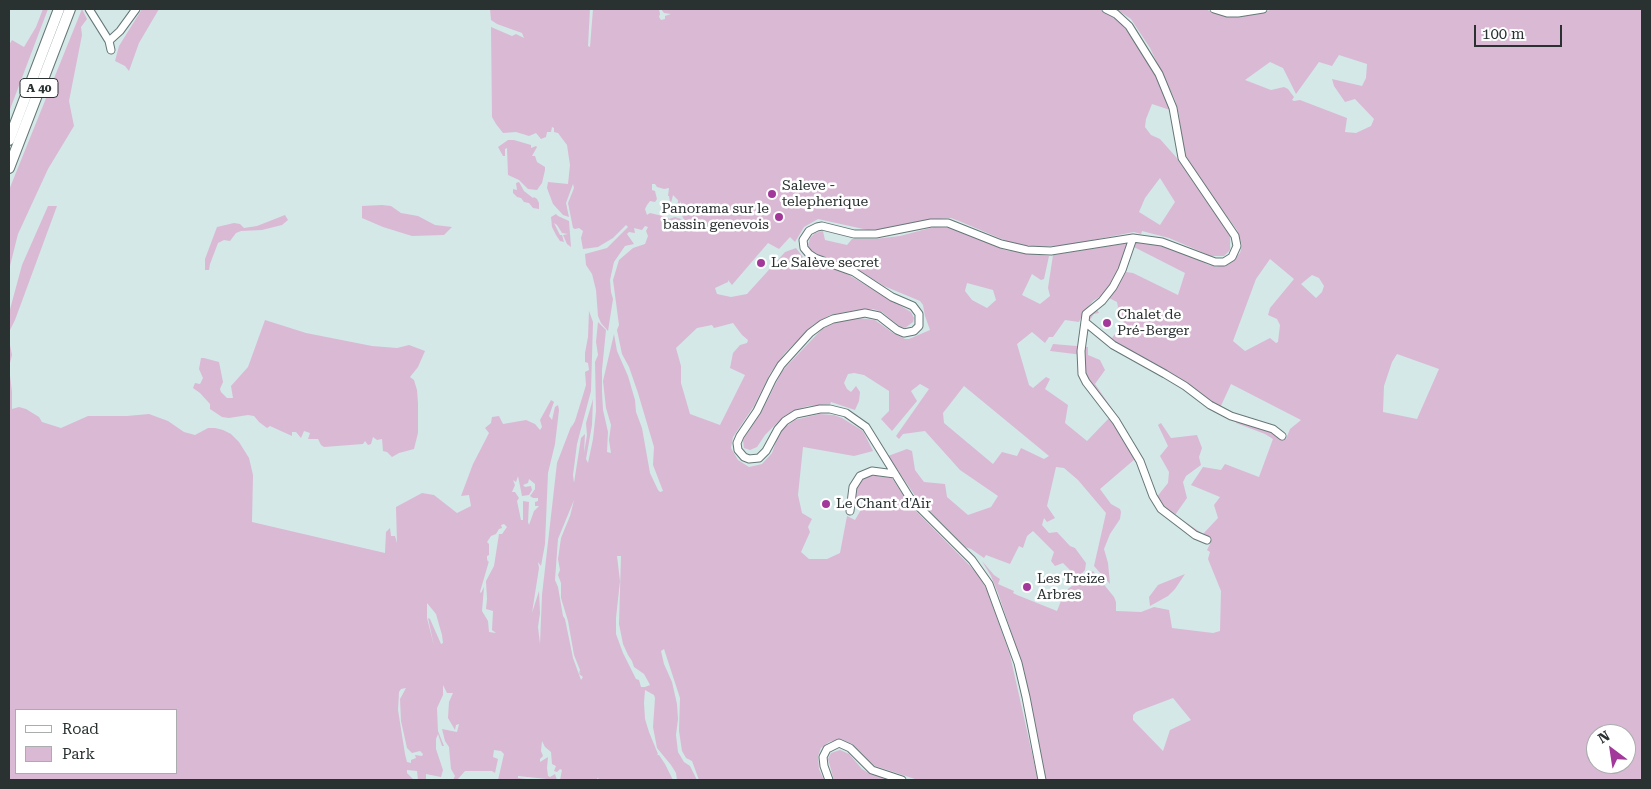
<!DOCTYPE html>
<meta charset="utf-8">
<style>
body{margin:0}
#map{position:relative;width:1651px;height:789px;overflow:hidden;background:#d4e8e7;font-family:"Roboto Serif",serif}
canvas{display:block}
.frame{position:absolute;inset:0;border:10px solid #2a3131;pointer-events:none}
.legend{position:absolute;left:15px;top:709px;width:162px;height:65px;box-sizing:border-box;background:#fff;border:1px solid #aaadad;margin:0;padding:6px 9px;list-style:none;font-size:15px;color:#2a3131}
.legend li{display:flex;align-items:center;gap:10px;height:25px}
.legend b{width:25px;border:1px solid #aaadad}
.north{position:absolute;left:1586px;top:724px;width:50px;height:50px;box-sizing:border-box;background:#fff;border:1px solid #aaadad;border-radius:50%;rotate:329deg;font-size:14px;font-weight:700;line-height:20px;text-align:center;color:#2a3131}
.north::after{content:'';display:block;margin:auto;width:18px;height:22px;background:#a1389a;clip-path:polygon(50% 0,100% 100%,50% 72%,0 100%)}
.scale{position:absolute;left:1474px;top:25px;width:88px;height:22px;box-sizing:border-box;border:2px solid #2a3131;border-top:0;padding-left:6px;font-size:15px;line-height:18px;white-space:nowrap;color:#2a3131;-webkit-text-stroke:4px #fff;paint-order:stroke}
</style>
<div id="map">
<canvas width="1651" height="789"></canvas>
<div class="frame"></div>
<ul class="legend">
<li><b style="height:6px;background:#fff"></b>Road</li>
<li><b style="height:14px;background:#dab9d5"></b>Park</li>
</ul>
<div class="north">N</div>
<div class="scale">100 m</div>
</div>
<script>
const ctx = document.querySelector('canvas').getContext('2d');
ctx.lineJoin = 'round';
function fill(path, color) { ctx.fillStyle = color; ctx.fill(path, 'evenodd'); }
const poly = rows => new Path2D(rows.map(r => 'M' + r).join(''));
function trace(path, color, width, dash) { ctx.strokeStyle = color; ctx.lineWidth = width; ctx.lineCap = dash ? 'butt' : 'round'; ctx.setLineDash(dash || []); ctx.stroke(path); }
function write(font, color, halo, rows, align = 'center') {
  ctx.font = font + ' "Roboto Serif",serif'; ctx.lineWidth = 5; ctx.setLineDash([]); ctx.textBaseline = 'middle'; ctx.strokeStyle = halo; ctx.fillStyle = color; for (const [text, x, y, turn = 0] of rows) {
    ctx.save(); ctx.translate(x, y); ctx.rotate((+turn || 0) * Math.PI / 180); ctx.textAlign = isNaN(turn) ? turn : align; if (halo) ctx.strokeText(text, 0, 0); ctx.fillText(text, 0, 0); ctx.restore();
  }
}
fill(poly([
 [43,9,48,9,9,112,9,45,12,40,24,47,36,27],
 [82,9,87,19,81,27,82,35,69,101,74,126,48,169,18,234,9,270,9,190],
 [142,9,159,9,139,43,129,71,125,66,115,61,119,46],
 [490,9,590,9,588,46,590,47,593,9,659,9,660,14,659,17,661,20,665,19,665,16,671,14,664,13,661,9,1100,9,1107,12,1121,23,1137,45,1157,77,1170,110,1152,104,1146,119,1145,127,1151,135,1160,139,1176,157,1230,235,1230,250,1224,256,1211,256,1169,238,1142,231,1141,234,1134,232,1067,245,1039,247,1011,243,959,221,951,218,928,220,883,229,868,230,818,219,804,227,795,242,790,237,779,249,768,243,732,285,728,280,728,282,715,288,717,294,731,297,747,294,785,252,796,248,809,265,842,271,911,312,914,318,913,322,905,328,899,326,882,312,873,309,857,310,830,315,813,325,785,353,771,372,754,406,733,437,731,448,738,460,749,467,762,464,772,453,779,433,785,427,795,420,819,414,834,415,842,418,863,431,873,451,854,456,803,447,798,495,802,513,812,519,808,527,810,532,801,552,809,559,827,559,840,553,847,516,855,520,866,501,854,496,857,485,862,479,870,475,892,478,909,504,978,574,987,590,1010,655,1038,780,918,780,872,765,866,761,852,744,841,739,829,742,821,748,818,756,819,769,824,780,699,780,692,761,686,758,682,751,679,731,680,698,664,649,661,651,664,664,672,682,677,704,678,719,676,735,678,752,684,762,690,766,697,780,677,780,676,773,671,765,657,748,653,727,655,698,654,695,645,690,644,703,645,719,649,732,658,754,657,755,659,755,665,764,673,780,602,780,597,778,597,780,560,780,562,770,560,769,557,772,554,771,556,766,552,764,551,752,545,747,542,741,541,751,543,756,540,759,540,762,548,757,547,768,548,776,550,777,555,774,557,780,518,776,518,778,534,780,498,780,504,754,501,751,494,750,493,757,498,759,495,773,492,771,465,771,458,779,453,780,455,776,451,769,449,747,445,741,442,729,457,732,459,724,456,725,455,730,448,718,449,702,453,693,447,693,443,685,443,695,437,708,438,731,444,746,442,746,438,734,436,739,436,749,443,770,441,777,426,774,426,780,418,780,417,771,407,770,407,773,414,780,9,780,9,347,10,345,12,355,9,367,12,392,12,409,19,407,26,409,39,417,42,422,61,428,88,416,127,416,149,414,168,421,184,432,195,435,208,428,215,428,223,430,231,434,239,442,249,458,253,475,252,522,385,553,386,532,390,528,391,536,395,536,397,543,396,507,422,493,434,495,457,513,471,506,469,495,461,496,473,464,489,433,485,428,491,423,492,417,499,416,503,424,526,420,535,424,540,430,542,427,540,420,551,400,554,402,549,416,552,420,555,407,558,405,559,410,555,444,548,473,545,544,541,566,538,562,539,568,532,613,539,591,540,613,538,627,540,644,542,595,557,463,572,424,571,428,575,421,583,395,586,385,585,372,589,370,588,363,585,362,585,353,588,337,589,311,593,322,591,391,577,444,573,475,574,483,581,438,585,434,584,453,587,435,586,423,593,399,592,425,586,459,588,463,593,439,596,411,595,362,598,355,596,342,598,322,606,330,602,370,602,392,603,410,608,432,607,452,611,453,609,440,611,425,606,408,603,381,614,334,617,351,628,376,635,400,636,412,642,428,650,473,658,490,660,492,663,491,653,465,654,447,638,393,629,367,622,354,617,330,619,325,613,280,619,260,633,248,645,244,648,236,646,231,648,227,645,226,642,230,634,228,635,233,629,232,627,234,634,244,625,246,614,262,610,280,611,292,613,299,608,331,601,323,598,316,596,290,592,274,586,265,585,254,607,248,628,227,626,225,613,238,598,247,583,249,581,238,583,231,579,228,575,229,573,228,568,203,574,188,573,184,566,203,569,217,563,215,553,204,547,188,548,182,568,184,570,165,567,145,558,133,554,132,554,128,552,127,551,132,547,132,546,137,541,139,536,133,529,136,516,132,503,133,496,124,492,117,491,27,512,36,516,34,524,38,522,33,497,24,491,20],
 [1160,178,1175,202,1160,225,1139,212,1145,198],
 [652,184,655,184,657,187,664,189,669,188,668,196,669,196,670,202,664,207,665,211,671,203,673,195,678,200,677,211,681,201,681,204,694,210,693,216,681,213,684,220,675,217,669,219,667,217,650,213,647,215,645,209,647,205,650,201,655,202,657,199,655,191,652,190],
 [733,323,742,335,748,340,747,343,740,345,733,353,730,368,745,375,720,425,690,414,681,383,681,366,676,348,697,328,712,325,714,328],
 [518,476,522,496,529,495,532,490,531,486,525,487,523,485,528,483,529,479,535,484,535,489,530,496,533,498,538,498,538,501,535,502,535,506,539,506,534,511,529,525,528,522,529,502,523,501,523,520,521,520,517,501,519,498,515,492,512,492,515,485,513,480,516,482],
 [574,500,570,516,561,538,558,559,560,570,558,575,561,583,561,598,568,621,574,655,580,670,579,673,581,672,579,674,583,677,581,680,573,658,565,619,563,616,558,587,555,580,558,539],
 [504,524,507,527,502,534,499,534,494,566,486,581,487,599,486,609,493,611,492,630,496,633,489,632,488,621,482,611,484,587,481,593,480,592,489,561,488,562,487,559,487,556,489,555,489,544,487,542,491,536,496,534,499,529,502,528,501,525],
 [617,556,621,556,619,624,623,644,628,655,632,661,634,667,644,674,649,683,650,685,645,687,641,687,639,680,636,679,623,653,616,634,616,618,620,581],
 [427,603,436,614,442,635,443,643,441,644,430,619,428,618,434,646,427,618],
 [406,688,400,699,401,721,407,748,412,753,420,751,423,754,422,756,415,755,416,758,411,760,411,763,407,762,405,754,398,710,399,692,401,689],
 [16,710,176,710,176,773,16,773],
 [1116,9,1205,9,1217,14,1238,17,1258,14,1273,9,1642,9,1642,780,1413,780,1405,779,1404,780,1046,780,1024,670,998,593,991,576,982,561,994,575,1000,579,998,584,1014,591,1013,593,1017,595,1057,611,1065,591,1093,571,1114,597,1116,602,1116,611,1141,612,1154,607,1169,610,1172,628,1213,633,1220,631,1221,591,1208,559,1210,552,1207,550,1211,542,1194,529,1175,518,1156,498,1168,483,1169,472,1160,456,1168,446,1158,425,1161,423,1171,438,1197,435,1202,448,1199,457,1201,465,1186,476,1183,482,1187,498,1175,515,1203,534,1218,518,1214,505,1220,497,1191,485,1203,467,1221,470,1225,464,1259,477,1273,439,1265,434,1236,423,1237,421,1268,431,1286,439,1290,429,1301,420,1231,384,1220,408,1115,344,1087,321,1089,314,1096,308,1099,313,1094,314,1089,321,1112,338,1124,322,1115,313,1118,307,1117,302,1109,298,1126,272,1133,273,1178,295,1185,273,1132,246,1134,241,1152,243,1174,249,1209,265,1216,267,1231,262,1240,253,1242,245,1237,230,1206,188,1184,153,1179,115,1175,100,1150,48,1131,19],
 [1339,55,1367,64,1366,78,1362,86,1332,79,1334,86,1345,102,1355,99,1374,119,1371,126,1356,133,1345,132,1347,118,1300,100,1294,101,1292,100,1294,97,1288,89,1284,87,1271,90,1245,80,1270,62,1283,68,1296,94,1319,62,1332,66],
 [1270,259,1294,279,1270,308,1268,315,1277,319,1280,325,1278,342,1276,343,1270,338,1245,351,1233,341,1256,279],
 [1312,275,1319,278,1324,286,1322,292,1316,298,1301,284],
 [1397,354,1439,369,1417,419,1383,412,1384,386,1392,362],
 [1173,698,1191,720,1170,730,1163,751,1133,720,1133,715,1136,712],
 [1596,734,1626,734,1626,764,1596,764],
 [508,140,514,140,531,145,531,148,536,146,537,147,532,156,535,156,537,162,545,167,545,170,542,183,537,190,528,189,519,180,508,175,507,148,505,149,505,156,503,156,498,147],
 [519,182,524,191,533,198,534,197,537,199,539,203,539,209,533,208,529,203,524,202,521,198,517,197,513,193,513,189,517,190,516,183],
 [382,205,391,206,401,213,418,216,435,225,452,227,444,235,412,236,383,227,362,218,362,206],
 [48,206,57,206,15,320,9,332,9,313,22,265],
 [556,214,558,216,569,221,571,247,567,244,563,235,568,234,562,233,557,225,554,223,560,235,562,235,564,242,560,241,556,235,552,227,551,217],
 [285,215,288,220,282,225,262,230,241,231,236,233,230,241,224,240,218,243,210,264,209,270,205,270,205,259,217,227,234,223,240,224,244,228,257,226],
 [934,227,951,228,981,239,1005,250,1049,256,1044,279,1041,280,1032,274,1022,295,1040,304,1050,296,1048,288,1053,255,1129,243,1115,279,1104,294,1093,301,1083,313,1079,322,1065,320,1053,337,1049,337,1045,343,1032,332,1017,344,1029,385,1033,388,1046,377,1050,379,1045,389,1068,405,1065,423,1087,441,1110,417,1135,459,1100,489,1111,504,1120,509,1121,512,1120,519,1110,534,1104,549,1108,563,1110,584,1094,566,1106,513,1078,480,1064,468,1056,467,1047,506,1055,518,1047,522,1044,518,1042,525,1049,533,1057,532,1070,546,1075,548,1086,563,1085,570,1078,578,1063,563,1055,566,1051,561,1054,552,1033,531,1027,536,1023,548,1019,546,1010,564,986,555,984,558,971,549,965,547,918,500,888,456,907,449,912,451,915,470,924,482,945,484,947,497,968,515,991,507,998,496,960,470,925,431,903,434,899,439,896,436,929,389,920,384,911,391,917,401,892,431,881,419,889,411,889,391,864,375,854,373,848,374,844,383,847,389,851,392,856,386,860,392,859,401,855,410,831,402,830,404,808,406,795,410,783,417,765,435,757,447,750,450,744,448,743,440,762,411,782,371,822,329,839,321,858,318,875,320,893,333,905,339,909,339,930,330,925,316,923,305,920,301,884,286,852,266,813,253,808,245,810,238,815,233,823,231,825,240,847,245,852,239,875,239,900,236],
 [967,283,993,290,996,300,987,308,972,300,965,291],
 [964,386,1049,456,1044,459,1021,448,1017,456,1002,452,993,464,944,423,943,413],
 [265,320,306,333,372,346,397,348,409,345,425,351,418,367,410,377,414,380,417,390,418,403,418,433,414,449,399,453,392,457,387,452,383,451,382,439,377,440,373,437,371,444,368,445,365,441,363,444,324,447,321,445,318,439,308,439,310,433,304,431,301,438,296,432,292,432,292,436,270,426,267,428,259,422,254,416,248,415,229,418,222,417,210,409,210,404,200,393,193,388,195,383,200,384,203,378,199,369,201,358,204,358,219,362,223,382,220,389,221,392,227,398,233,398,231,386,248,367],
 [1053,344,1088,347,1088,355,1100,360,1105,370,1095,384,1124,426,1122,428,1086,378,1083,355,1050,351],
 [1185,574,1175,589,1168,596,1150,606,1149,597,1158,585],
 [840,750,849,754,862,769,867,772,888,780,834,780,828,759,831,753]
]), '#dab9d5');
const minor = poly([
 [89,9,109,41,111,50],
 [1214,9,1227,13,1238,13,1263,9],
 [109,41,120,31,136,9],
 [1133,238,1122,270,1113,287,1102,301,1086,314,1081,351,1082,374,1086,382,1116,421,1140,461,1153,496,1161,509,1182,525,1195,535,1207,540],
 [1085,322,1113,345,1165,374,1185,386,1210,405,1231,416,1273,429,1282,436],
 [850,511,853,487,860,476,872,471,895,474],
 [829,780,824,766,823,757,827,749,839,743,850,748,872,770,902,780],
 [1042,780,1026,697,1018,663,989,584,972,560,910,498,866,427,846,413,830,409,820,409,796,414,785,421,778,429,766,451,759,458,749,459,744,457,738,450,737,443,740,436,757,411,772,380,781,365,810,333,822,324,833,319,865,313,879,316,897,330,904,333,914,331,919,326,919,314,913,306,892,297,854,272,815,258,809,254,804,248,803,240,809,231,817,227,822,226,854,234,876,234,931,223,948,223,1001,244,1027,250,1051,251,1133,238,1162,242,1215,262,1224,262,1232,257,1237,246,1235,236,1182,158,1173,108,1159,74,1129,26,1116,14,1106,9]
]);
const highway = poly([
 [9,140,59,9],
 [9,168,70,9]
]);
trace(minor, '#657776', 9);
trace(highway, '#657776', 12);
trace(minor, '#fff', 7);
trace(highway, '#fff', 10);
for (const [x, y, r, color] of [
 [772,194,5,"#a1389a"],
 [779,217,5,"#a1389a"],
 [761,263,5,"#a1389a"],
 [1107,323,5,"#a1389a"],
 [826,504,5,"#a1389a"],
 [1027,587,5,"#a1389a"]
]) { const dot = new Path2D(); dot.arc(x, y, r, 0, 2 * Math.PI); ctx.fillStyle = color; ctx.fill(dot); trace(dot, '#fff', 2); }
for (const [x, y, w] of [
 [39,88,38]
]) { const box = new Path2D(); box.roundRect(x - w / 2, y - 9.5, w, 19, 4); ctx.fillStyle = '#fff'; ctx.fill(box); trace(box, '#2a3131', 1); }
write('bold 12px', '#2a3131', null, [
 ["A 40",39,88]
]);
write('14px', '#2a3131', '#fff', [
 ["Saleve -",782,186],
 ["telepherique",782,202],
 ["Panorama sur le",769,209,"right"],
 ["bassin genevois",769,225,"right"],
 ["Le Salève secret",771,263],
 ["Chalet de",1117,315],
 ["Pré-Berger",1117,331],
 ["Le Chant d'Air",836,504],
 ["Les Treize",1037,579],
 ["Arbres",1037,595]
], 'left');
</script>
